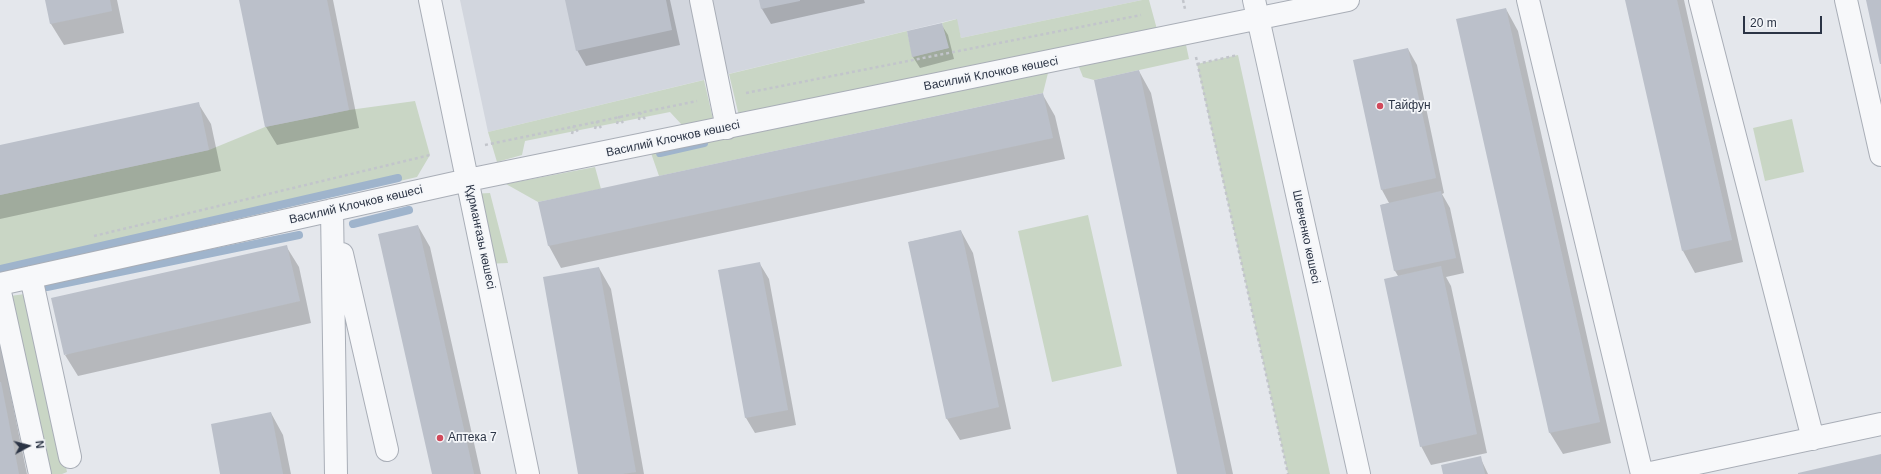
<!DOCTYPE html>
<meta charset="utf-8">
<style>
body{margin:0}
#map{position:relative;width:1881px;height:474px;overflow:hidden;background:#e4e7ec;font-family:Helvetica,sans-serif}
canvas{display:block}
.north{position:absolute;left:8px;top:426px;width:40px;height:40px;-webkit-text-stroke:3px #f4f6f9;paint-order:stroke;rotate:83deg;font-size:11px;font-weight:700;line-height:16px;text-align:center;color:#2b3445}
.north::after{content:'';display:block;margin:auto;width:14px;height:18px;background:#2b3445;clip-path:polygon(50% 0,100% 100%,50% 72%,0 100%)}
.scale{position:absolute;left:1743px;top:16px;width:79px;height:18px;box-sizing:border-box;border:2px solid #2b3445;border-top:0;padding-left:5px;font-size:12px;line-height:14px;white-space:nowrap;color:#2b3445;-webkit-text-stroke:3px #f4f6f9;paint-order:stroke}
</style>
<div id="map">
<canvas width="1881" height="474"></canvas>
<div class="north">N</div>
<div class="scale">20 m</div>
</div>
<script>
const ctx = document.querySelector('canvas').getContext('2d');
ctx.lineJoin = 'round';
function fill(path, color) { ctx.fillStyle = color; ctx.fill(path, 'evenodd'); }
const poly = rows => new Path2D(rows.map(r => 'M' + r).join(''));
function trace(path, color, width, dash) { ctx.strokeStyle = color; ctx.lineWidth = width; ctx.lineCap = dash ? 'butt' : 'round'; ctx.setLineDash(dash || []); ctx.stroke(path); }
function write(font, color, halo, rows, align = 'center') {
  ctx.font = font + ' Helvetica,sans-serif'; ctx.lineWidth = 3.5; ctx.setLineDash([]); ctx.textBaseline = 'middle'; ctx.strokeStyle = halo; ctx.fillStyle = color; for (const [text, x, y, turn = 0] of rows) {
    ctx.save(); ctx.translate(x, y); ctx.rotate((+turn || 0) * Math.PI / 180); ctx.textAlign = isNaN(turn) ? turn : align; if (halo) ctx.strokeText(text, 0, 0); ctx.fillText(text, 0, 0); ctx.restore();
  }
}
fill(poly([
 [460,0,1142,0,961,38,956,19,488,132]
]), '#d2d6de');
fill(poly([
 [1142,0,1149,0,1158,33,739,116,729,74,907,31,913,57,948,48,942,23,957,19,961,38],
 [1185,40,1189,59,1094,80,1083,77,1077,62],
 [1238,55,1330,474,1288,474,1197,64],
 [1049,69,1043,93,659,176,651,153],
 [704,80,713,119,682,125,670,112,525,141,522,155,497,162,488,132],
 [415,101,430,155,417,177,0,274,0,195,209,150,265,127,349,110],
 [1792,119,1804,172,1765,181,1753,128],
 [595,167,601,189,538,202,506,184],
 [490,193,508,263,485,264,470,194],
 [1088,215,1122,366,1052,382,1018,231],
 [25,294,29,297,67,472,62,474,46,474,10,296]
]), '#c9d6c5');
fill(poly([
 [46,0,117,0,124,33,64,45,51,24],
 [241,0,333,0,359,128,277,145,266,127],
 [566,0,670,0,680,45,586,66,577,50],
 [760,0,864,0,865,3,771,24,762,9],
 [1626,0,1684,0,1743,262,1695,273,1683,251],
 [1506,9,1518,31,1611,443,1563,454,1550,433],
 [941,24,948,35,954,59,920,68,913,57,908,32],
 [1408,49,1417,65,1444,193,1442,194,1450,208,1464,273,1446,277,1451,286,1487,453,1431,465,1421,446,1398,276,1395,271,1381,205,1389,203,1382,190],
 [1139,71,1151,93,1233,474,1178,474],
 [1043,95,1055,116,1065,159,561,268,549,246,540,203],
 [198,103,211,124,221,171,0,219,0,146],
 [418,226,430,247,481,474,433,474],
 [961,231,973,253,1011,429,960,440,947,419,909,242],
 [286,246,299,267,311,323,78,376,65,355],
 [760,264,769,279,796,425,755,433,746,418],
 [599,268,611,289,644,474,579,474],
 [0,343,27,474,0,474],
 [271,413,283,435,291,474,222,474],
 [1480,457,1488,474,1444,474]
]), '#0003');
trace(poly([
 [660,153,704,143],
 [353,224,409,210],
 [0,269,398,178],
 [47,287,299,235]
]), '#9fb4cc', 8);
fill(poly([
 [45,0,110,0,112,11,50,24],
 [239,0,327,0,349,110,265,127],
 [565,0,666,0,672,30,576,51],
 [759,0,800,0,800,1,761,9],
 [1625,0,1677,0,1732,240,1682,251],
 [1866,0,1881,0,1881,64,1880,64],
 [1506,8,1600,422,1549,433,1456,19],
 [942,23,949,48,912,57,907,31],
 [1408,48,1436,178,1381,190,1353,60],
 [1139,70,1226,474,1177,474,1094,80],
 [1043,93,1053,138,548,246,538,202],
 [199,102,209,150,0,195,0,145],
 [1441,191,1456,258,1394,271,1380,205],
 [418,225,474,474,432,474,378,234],
 [961,230,999,407,946,419,908,242],
 [287,245,300,301,64,355,51,298],
 [760,262,788,410,745,418,718,270],
 [1441,266,1477,434,1420,447,1384,279],
 [599,267,636,472,622,474,578,474,543,277],
 [0,382,1,382,19,474,0,474],
 [271,412,283,474,220,474,211,424],
 [1881,454,1881,474,1798,474,1798,473],
 [1481,456,1485,474,1443,474,1441,465]
]), '#bbc0ca');
const minor = poly([
 [430,0,528,474],
 [701,0,727,128],
 [1254,0,1359,474],
 [1528,0,1642,474],
 [1700,0,1813,439],
 [1846,0,1881,155],
 [332,210,336,474],
 [342,254,387,450],
 [31,277,70,457],
 [0,284,468,180,1348,0],
 [0,292,40,474],
 [1646,474,1881,424]
]);
trace(minor, '#a9aeb7', 24);
trace(poly([
 [1183,0,1185,9],
 [1196,57,1288,474],
 [1197,64,1238,55],
 [746,93,1141,15],
 [639,120,640,113,645,119],
 [617,124,619,117,623,123],
 [595,129,597,122,601,128],
 [572,134,574,126,578,132],
 [485,145,697,101],
 [94,236,430,155]
]), '#c2c5cb', 2.5, [3, 3]);
trace(minor, '#f7f8fa', 22);
for (const [x, y, r, color] of [
 [1380,106,4,"#d1495b"],
 [440,438,4,"#d1495b"]
]) { const dot = new Path2D(); dot.arc(x, y, r, 0, 2 * Math.PI); ctx.fillStyle = color; ctx.fill(dot); trace(dot, '#f4f6f9', 1.5); }
write('12px', '#2b3445', '#f4f6f9', [
 ["Василий Клочков көшесі",991,74,-11],
 ["Василий Клочков көшесі",673,139,-12],
 ["Василий Клочков көшесі",356,205,-13],
 ["Құрманғазы көшесі",480,237,78],
 ["Шевченко көшесі",1306,237,78]
]);
write('12px', '#2b3445', '#f4f6f9', [
 ["Тайфун",1388,106],
 ["Аптека 7",448,438]
], 'left');
</script>
